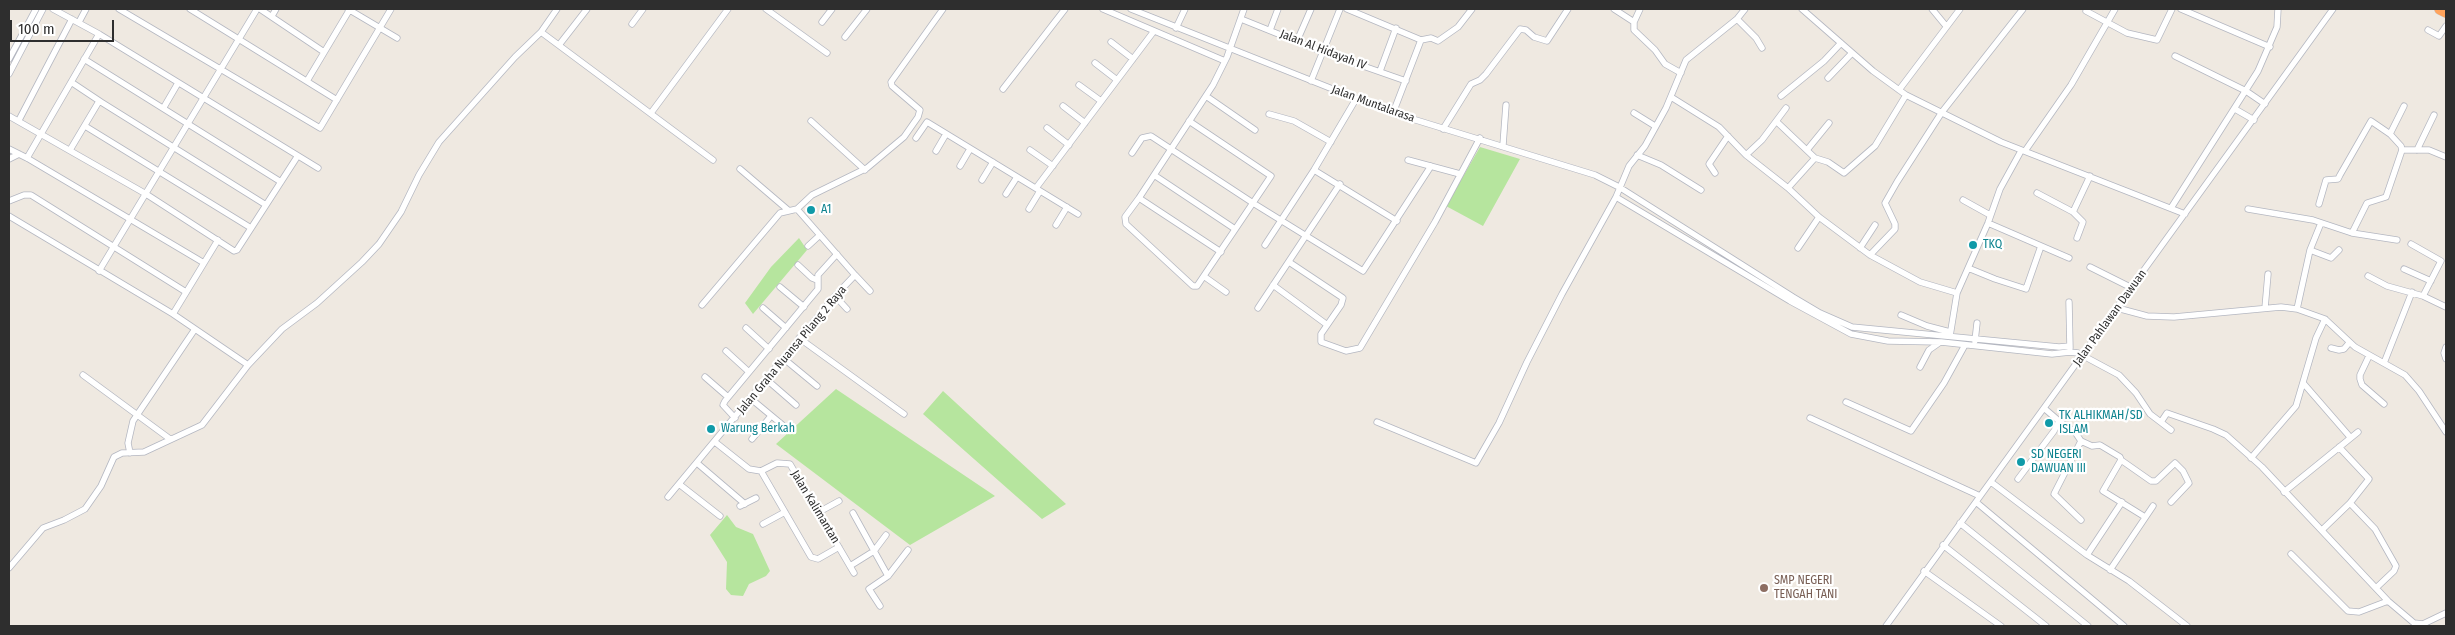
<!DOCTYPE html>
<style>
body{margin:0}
#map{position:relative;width:2455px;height:635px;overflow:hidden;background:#efe9e1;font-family:"Fira Sans Condensed",sans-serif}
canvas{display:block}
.frame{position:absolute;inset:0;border:10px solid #2e2e2e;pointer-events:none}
.scale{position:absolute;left:10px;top:20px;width:104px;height:22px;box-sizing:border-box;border:2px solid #2e2e2e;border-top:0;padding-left:6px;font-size:15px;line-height:18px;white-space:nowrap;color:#2e2e2e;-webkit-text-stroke:4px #fff;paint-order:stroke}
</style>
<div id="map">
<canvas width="2455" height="635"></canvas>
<div class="frame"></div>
<div class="scale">100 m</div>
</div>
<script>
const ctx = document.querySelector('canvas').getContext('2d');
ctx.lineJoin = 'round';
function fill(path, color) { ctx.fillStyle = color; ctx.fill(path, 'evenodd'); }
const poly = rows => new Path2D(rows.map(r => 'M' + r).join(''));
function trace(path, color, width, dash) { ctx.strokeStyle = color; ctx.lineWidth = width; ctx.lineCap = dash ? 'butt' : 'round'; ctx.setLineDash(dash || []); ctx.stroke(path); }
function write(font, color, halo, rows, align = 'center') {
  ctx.font = font + ' "Fira Sans Condensed",sans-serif'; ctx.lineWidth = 4.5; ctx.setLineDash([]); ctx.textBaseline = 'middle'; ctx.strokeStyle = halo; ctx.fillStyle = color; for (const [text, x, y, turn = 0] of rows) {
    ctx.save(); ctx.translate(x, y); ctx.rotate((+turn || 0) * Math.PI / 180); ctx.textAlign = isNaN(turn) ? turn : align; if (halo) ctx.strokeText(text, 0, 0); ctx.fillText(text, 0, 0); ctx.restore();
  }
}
fill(poly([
 [1480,147,1520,159,1483,226,1446,206],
 [799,238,807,250,753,314,745,303,771,267],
 [836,389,995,496,910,545,776,444],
 [943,391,1066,504,1042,519,923,414],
 [727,515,736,527,753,534,770,571,766,576,749,584,743,596,731,595,726,589,727,562,710,535]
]), '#b6e59e');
const street = poly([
 [53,9,99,34,318,168],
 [119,9,320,128,391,9],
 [190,9,337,100],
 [260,9,324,52],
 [348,9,397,38],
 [766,9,827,53],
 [1103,9,1225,61],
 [1131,9,1393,113,1595,175,1619,187,1793,297,1820,313,1852,327,2059,347,2070,346],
 [1347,9,1421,40,1393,113],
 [1614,9,1634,22],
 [1640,9,1634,22,1634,30,1655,50,1665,64,1681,73],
 [1745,9,1737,19,1686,60,1666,108,1645,146,1629,166,1616,197,1790,301,1851,334,1888,341,1941,342,2052,354,2070,352,2078,353,2119,375,2136,393,2150,414,2171,430],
 [1802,9,1873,71,1906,95,2001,142,2185,214],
 [1932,9,1946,26],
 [2181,9,2270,47],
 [2086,11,2127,33,2157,40,2172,9],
 [272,16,276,9],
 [1241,19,1323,52,1406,81],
 [1737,19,1756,38,1762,48],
 [79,22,86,9],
 [822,22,832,9],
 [632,24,643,9],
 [1176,28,1185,9],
 [1270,30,1278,9],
 [2428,30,2439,36,2446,26],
 [541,32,713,160],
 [845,37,867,9],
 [1421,40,1431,38,1438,41,1458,27,1472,9],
 [1297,41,1311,9],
 [1111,42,1133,59],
 [559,45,587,9],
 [2175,56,2246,91,2265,104],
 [9,59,36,9],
 [84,59,281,182],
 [1095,63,1117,80],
 [1380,71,1396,28],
 [9,74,43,9],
 [1828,78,1852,53],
 [307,81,350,9],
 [1311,81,1340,9],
 [71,82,101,102],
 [1079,85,1101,101],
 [1003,89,1065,9],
 [1899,90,1960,9],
 [1206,96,1255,130],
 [1781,96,1824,61,1841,43],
 [1671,97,1719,127,1746,155,1788,188,1819,217,1870,255,1920,282,1957,293],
 [1063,106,1085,123],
 [164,107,178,83],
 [2235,109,2254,120],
 [651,113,728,9],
 [1634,113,1655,126],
 [1269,114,1294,121,1331,142],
 [9,116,146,194,234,251,237,250,297,157],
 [19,120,72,19],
 [811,121,865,170],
 [1777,122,1815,158,1828,162,1844,173,1875,146,1906,95],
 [85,126,251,228],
 [1047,128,1069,145],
 [1443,129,1471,84,1480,80,1486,74,1520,29,1526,30,1534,37,1547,41,1568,9],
 [2390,134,2404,106],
 [916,138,927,122,1078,214],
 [1503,145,1506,105],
 [9,149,27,158,204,263],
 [70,150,98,103,101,102,266,205],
 [1030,150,1053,166],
 [1807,150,1829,123],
 [2402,150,2429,150,2446,157],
 [2417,150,2434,115],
 [936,151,946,134],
 [2025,151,2071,85,2115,9],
 [1132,153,1142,138,1151,136,1253,203,1363,271,1431,166],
 [1637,155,1661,165,1701,190],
 [1746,155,1762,140,1786,108],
 [27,158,99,34],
 [9,159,19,154],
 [1408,160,1460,174],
 [960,166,970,149],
 [740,169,788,210],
 [1314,170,1397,221],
 [1715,173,1709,164,1728,136],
 [1154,175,1235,229],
 [982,180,993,162],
 [1036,188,1154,31],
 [1788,188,1815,158],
 [2037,193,2073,212],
 [1006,194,1017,177],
 [1139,198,1125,217,1126,224,1193,286,1197,286,1271,176,1189,121],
 [1963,200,1990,215],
 [9,201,24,195,31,195,186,292],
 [2171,208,2258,71,2277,27,2278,9],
 [1029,209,1040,191],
 [2248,209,2313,220,2352,233,2367,203,2386,197,2402,150,2401,146,2390,134,2371,121,2340,175,2338,179,2326,180,2319,204],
 [9,216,173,314,248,365],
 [1988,223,2069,258],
 [1056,225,1067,207],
 [2352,233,2397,240],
 [2077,238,2083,222,2073,212,2090,176],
 [2411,244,2441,261,2423,296],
 [1265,245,1314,170,1356,99],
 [808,246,820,235],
 [1798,248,1819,217],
 [1860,248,1875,225],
 [2310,250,2331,258,2339,250],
 [1221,252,1139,198,1213,85,1227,57,1244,9],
 [1870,255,1895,229,1895,224,1885,203,1897,182,1942,112,2023,9],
 [1289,262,1343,298,1341,305,1321,334,1321,342,1346,351,1360,348,1435,222,1480,138],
 [798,265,812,278,817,280],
 [2090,267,2132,288],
 [1968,268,1995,279,2026,289,2041,246],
 [2404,269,2431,281],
 [99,271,257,9],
 [855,275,870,291],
 [2368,276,2387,286,2423,296,2446,307],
 [1205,277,1226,292],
 [1273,285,1326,324],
 [780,287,804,307],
 [835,296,847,309],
 [2069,302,2070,348],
 [702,305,780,213,797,209],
 [763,308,786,328],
 [1258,308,1340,184],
 [2117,308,2147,316,2174,317,2281,307,2297,309,2325,319,2355,347,2405,375,2419,391,2446,432],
 [2265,308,2268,274],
 [2297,309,2310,250,2321,223],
 [173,314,218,240],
 [1901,315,1927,326,1950,332],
 [746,328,769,349],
 [1950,336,1957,293,1988,223,2000,189,2021,151],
 [799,338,904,414],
 [1975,341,1977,323],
 [2446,347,2444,353,2446,359],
 [2331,348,2339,350,2344,349,2349,343],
 [726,351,749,372],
 [2369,356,2360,375,2360,379,2362,385,2384,404],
 [783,358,817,386],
 [2384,363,2412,292],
 [1920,367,1929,350,1939,343],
 [83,375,170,439],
 [705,377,728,397],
 [766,379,796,405],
 [2304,384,2350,437],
 [750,398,785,427],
 [1846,402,1911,431,1944,383,1965,345],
 [735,418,723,405,725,401,818,289,818,275,837,254],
 [1810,418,1980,496],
 [2059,421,2075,432,2081,441,2054,494,2081,520],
 [1377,422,1476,463,1499,423,1527,362,1562,294,1616,197],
 [2161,422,2167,413,2213,429,2226,435,2262,467,2388,601,2414,623,2423,624,2446,613],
 [752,439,771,416],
 [2081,441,2092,446,2100,445,2120,457,2121,460,2151,481,2156,481,2175,463,2183,471,2189,483,2171,502],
 [715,442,749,469,761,471,777,463,790,464,854,573],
 [2339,447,2369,479,2350,503,2375,529,2396,566,2394,571,2376,588],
 [130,453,128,443,133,421,195,329],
 [2251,458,2296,406,2316,338,2325,319],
 [2121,460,2103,491,2145,517],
 [697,463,745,504],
 [761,471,811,557,818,559,839,547],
 [2018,479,2054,431,2059,421,2045,409],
 [1991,482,2087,555,2129,581,2187,626],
 [679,484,720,516],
 [2284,492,2358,432],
 [668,497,835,296,855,275,797,209,812,195,867,168,904,137,918,117,920,110,892,86,891,82,943,9],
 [1976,502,2124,626],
 [740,506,756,498],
 [819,512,839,501],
 [853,513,888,576],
 [1960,523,2088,626],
 [763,524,785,512],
 [2322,530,2350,503],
 [1943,545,2046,626],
 [2291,554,2348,611,2359,612,2388,601],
 [2087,555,2122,502],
 [850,566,874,551,886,535],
 [9,568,43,528,64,520,85,509,101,486,114,457,122,453,144,452,202,425,248,365,282,329,317,303,362,262,379,244,401,212,419,175,439,142,515,57,541,32,557,9],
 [2110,570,2153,506],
 [1924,571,2001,626],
 [880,606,869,589,888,576,908,550],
 [1886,626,2333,9]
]);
const highway = poly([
 [2440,9,2446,12]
]);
trace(street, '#b4b7c1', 7);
trace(highway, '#c9c9c9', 12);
trace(street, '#fff', 5.5);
trace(highway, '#ffa35c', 11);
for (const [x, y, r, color] of [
 [811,210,5,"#0f9aa8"],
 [1973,245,5,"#0f9aa8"],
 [2049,423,5,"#0f9aa8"],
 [711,429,5,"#0f9aa8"],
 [2021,462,5,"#0f9aa8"],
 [1764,588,5,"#8d6e63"]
]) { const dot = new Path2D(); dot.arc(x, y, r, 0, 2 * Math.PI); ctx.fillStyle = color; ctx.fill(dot); trace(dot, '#fff', 2); }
write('12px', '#2e2e2e', '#fff', [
 ["Jalan Al Hidayah IV",1323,50,21],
 ["Jalan Muntalarasa",1373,104,20],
 ["Jalan Pahlawan Dawuan",2110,318,-54],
 ["Jalan Graha Nuansa Pilang 2 Raya",792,350,-50],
 ["Jalan Kalimantan",815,507,59]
]);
write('12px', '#0d838f', '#fff', [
 ["A1",821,210],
 ["TKQ",1983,245],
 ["TK ALHIKMAH/SD",2059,416],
 ["ISLAM",2059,430],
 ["Warung Berkah",721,429],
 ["SD NEGERI",2031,455],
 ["DAWUAN III",2031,469]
], 'left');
write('12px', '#785e54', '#fff', [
 ["SMP NEGERI",1774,581],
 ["TENGAH TANI",1774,595]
], 'left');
</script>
